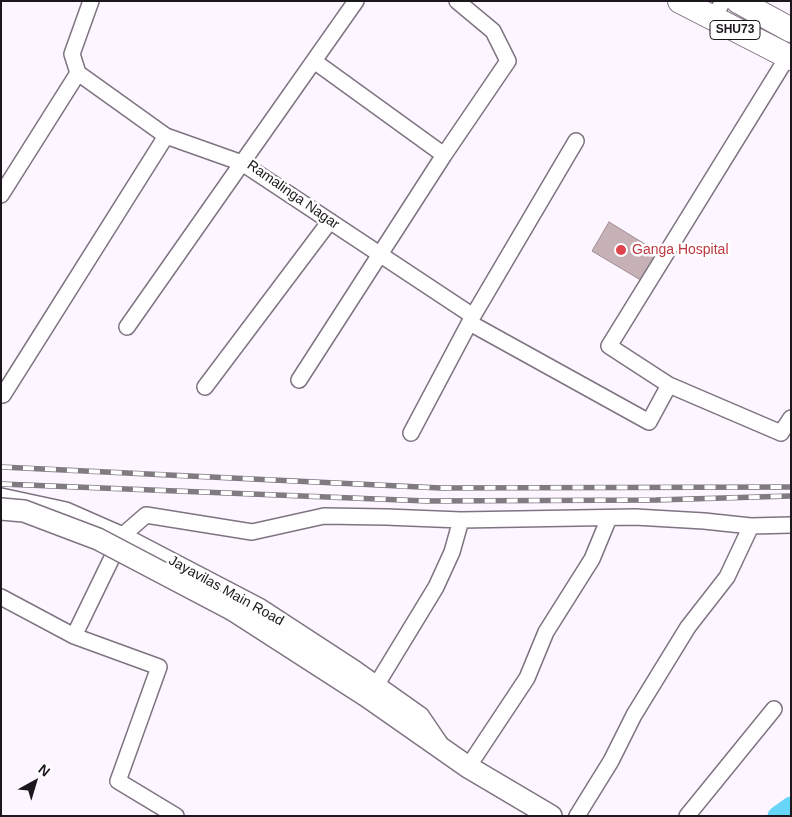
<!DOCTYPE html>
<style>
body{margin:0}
#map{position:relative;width:792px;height:817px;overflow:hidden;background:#fdf5ff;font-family:Helvetica,sans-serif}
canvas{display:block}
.frame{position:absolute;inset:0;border:2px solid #1b171c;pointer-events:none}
.north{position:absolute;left:10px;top:757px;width:50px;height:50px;-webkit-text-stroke:4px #fff;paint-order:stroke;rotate:39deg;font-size:14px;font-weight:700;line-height:20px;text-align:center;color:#1b171c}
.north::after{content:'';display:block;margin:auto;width:18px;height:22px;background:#1b171c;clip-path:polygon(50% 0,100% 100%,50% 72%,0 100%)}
</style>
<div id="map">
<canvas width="792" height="817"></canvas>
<div class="frame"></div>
<div class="north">N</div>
</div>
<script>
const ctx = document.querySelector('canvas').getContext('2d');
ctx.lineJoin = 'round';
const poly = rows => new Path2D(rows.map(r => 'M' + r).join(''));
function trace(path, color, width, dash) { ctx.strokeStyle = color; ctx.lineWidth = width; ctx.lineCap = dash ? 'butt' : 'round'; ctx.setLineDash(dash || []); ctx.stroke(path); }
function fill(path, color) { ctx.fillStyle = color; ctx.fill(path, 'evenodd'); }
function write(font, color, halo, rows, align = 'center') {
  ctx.font = font + ' Helvetica,sans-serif'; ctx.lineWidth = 5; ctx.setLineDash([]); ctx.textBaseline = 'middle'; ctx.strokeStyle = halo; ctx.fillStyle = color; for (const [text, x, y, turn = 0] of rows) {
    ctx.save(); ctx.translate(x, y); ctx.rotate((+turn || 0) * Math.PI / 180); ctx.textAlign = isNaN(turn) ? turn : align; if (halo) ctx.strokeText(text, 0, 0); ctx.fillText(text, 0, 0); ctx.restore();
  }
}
trace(poly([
 [777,816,791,806]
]), '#67d5f8', 19);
const building = poly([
 [609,222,661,254,644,282,592,251,609,222]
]);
fill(building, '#c6b1b7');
trace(building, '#9f8a90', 1);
const street = poly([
 [356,1,242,163,473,316,411,433],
 [713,19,723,1],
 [314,61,444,155],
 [1,195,78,73,72,54,91,1],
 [473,316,576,141],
 [470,323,649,422,669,385,781,433,791,418],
 [127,327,242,163,166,136],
 [299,380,444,155,508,61,493,31,457,1],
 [669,385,609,346,788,56],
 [205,387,330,221],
 [3,395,166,136,78,73],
 [1,496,66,510,123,535,261,607,356,669,421,715,440,743],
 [1,597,74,636,159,667,118,781,176,816],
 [74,636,123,535,146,515,252,532,324,516,386,517,461,520,635,517,704,521,751,526,791,525],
 [377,684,436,587,452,552,461,520],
 [468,767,527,678,546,632,592,559,609,518],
 [577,816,611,761,634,715,688,627,727,577,751,526],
 [687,816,774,709]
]);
const secondary = poly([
 [233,610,368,697,468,767,551,816]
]);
const primary = poly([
 [680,1,791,58],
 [738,1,791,30]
]);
trace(street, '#7f7381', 18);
trace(secondary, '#7f7381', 24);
trace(primary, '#7f7381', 26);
trace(street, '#fff', 15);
trace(secondary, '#fff', 21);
trace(primary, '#fff', 24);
const rail = poly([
 [1,467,441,488,791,487],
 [1,484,427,501,656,500,791,496]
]);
trace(rail, '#807a81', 5.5);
trace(rail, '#fff', 4, [11]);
const secondaryBridge = poly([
 [1,509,24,511,98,539,233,610]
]);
trace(secondaryBridge, '#7f7381', 24, []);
trace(secondaryBridge, '#fff', 21);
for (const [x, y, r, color] of [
 [621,250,6,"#e0444e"]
]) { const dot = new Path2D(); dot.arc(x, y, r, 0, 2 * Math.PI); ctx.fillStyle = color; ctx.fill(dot); trace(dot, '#fff', 2); }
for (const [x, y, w] of [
 [735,30,50]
]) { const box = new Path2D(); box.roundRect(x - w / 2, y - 9.5, w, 19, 4); ctx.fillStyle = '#fff'; ctx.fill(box); trace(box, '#1b171c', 1); }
write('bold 12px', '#1b171c', null, [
 ["SHU73",735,30]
]);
write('14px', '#1b171c', '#fff', [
 ["Ramalinga Nagar",293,195,35],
 ["Jayavilas Main Road",226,591,29]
]);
write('14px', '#be3a42', '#fff', [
 ["Ganga Hospital",632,250]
], 'left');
</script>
